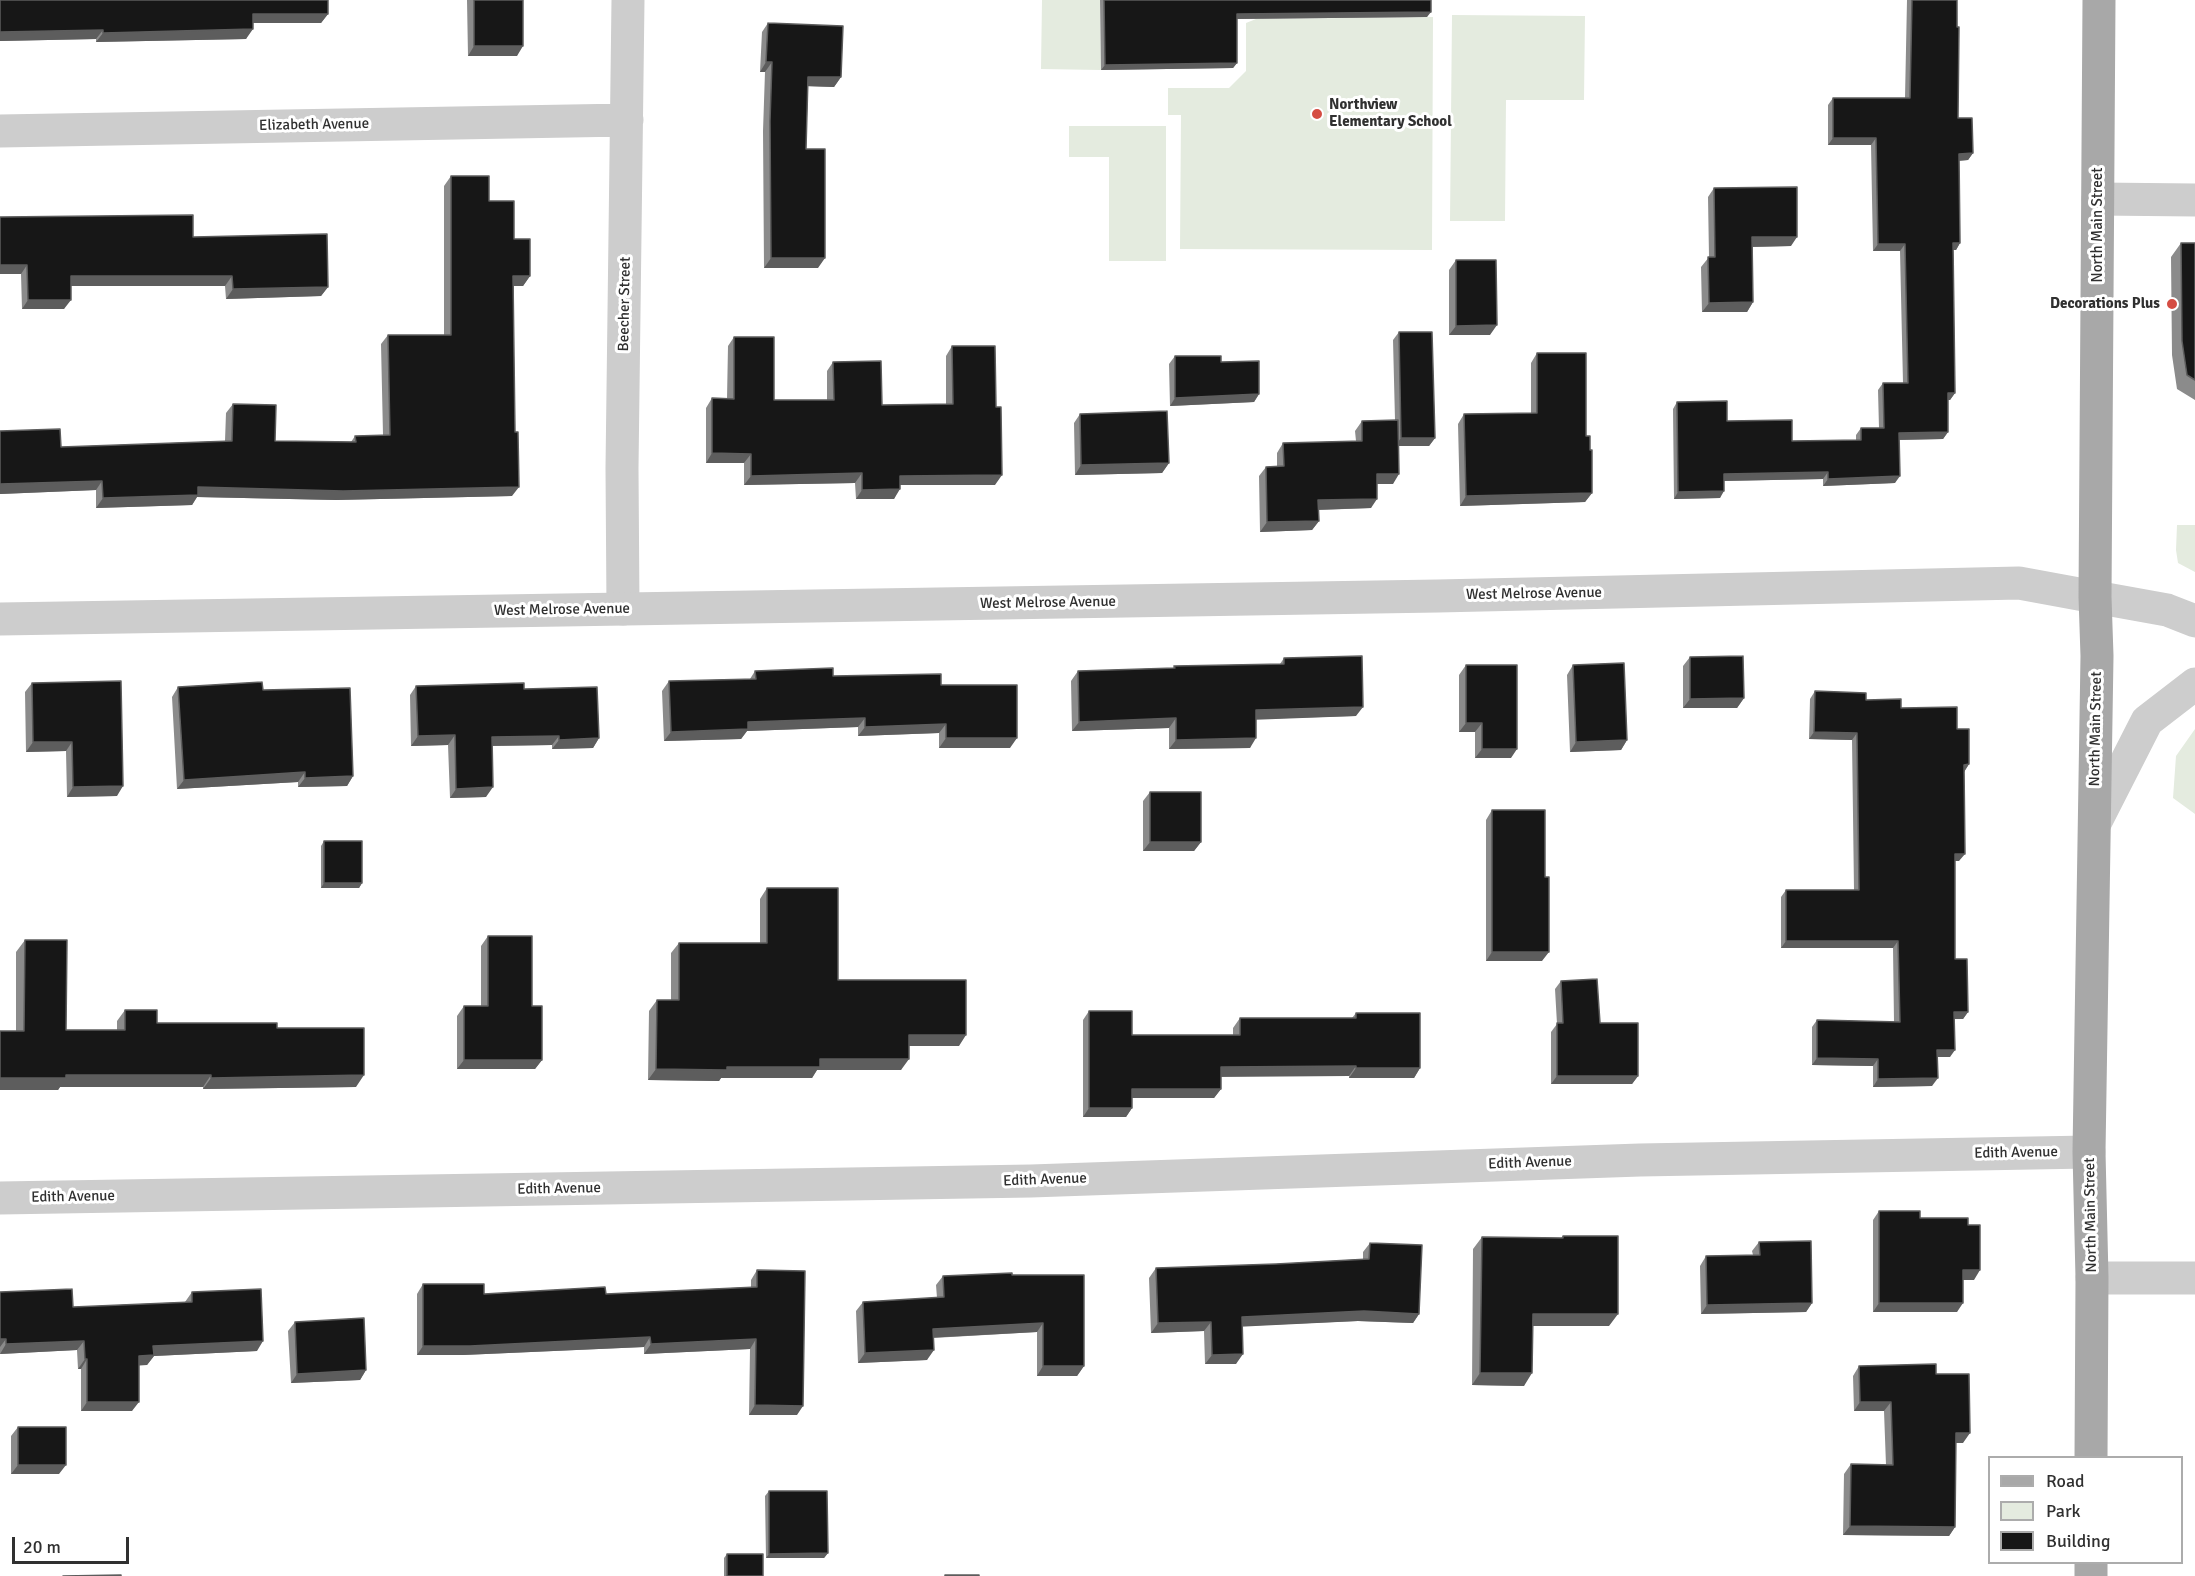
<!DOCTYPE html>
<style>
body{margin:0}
#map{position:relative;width:2195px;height:1576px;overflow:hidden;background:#fff;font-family:Signika,sans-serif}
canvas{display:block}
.legend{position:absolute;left:1988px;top:1456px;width:195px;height:108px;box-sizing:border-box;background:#fff;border:2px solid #acacac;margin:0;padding:8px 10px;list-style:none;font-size:18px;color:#303030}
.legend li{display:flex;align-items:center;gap:12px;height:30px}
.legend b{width:30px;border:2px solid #acacac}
.scale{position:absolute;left:12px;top:1537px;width:117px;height:27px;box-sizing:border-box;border:3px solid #303030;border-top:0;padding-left:8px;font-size:18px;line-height:21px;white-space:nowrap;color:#303030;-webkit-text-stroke:4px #fff;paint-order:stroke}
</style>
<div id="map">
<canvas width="2195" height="1576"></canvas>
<ul class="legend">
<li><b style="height:8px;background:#a8a8a8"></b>Road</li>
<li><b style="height:16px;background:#e4ebdf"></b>Park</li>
<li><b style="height:16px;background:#171717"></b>Building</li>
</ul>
<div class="scale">20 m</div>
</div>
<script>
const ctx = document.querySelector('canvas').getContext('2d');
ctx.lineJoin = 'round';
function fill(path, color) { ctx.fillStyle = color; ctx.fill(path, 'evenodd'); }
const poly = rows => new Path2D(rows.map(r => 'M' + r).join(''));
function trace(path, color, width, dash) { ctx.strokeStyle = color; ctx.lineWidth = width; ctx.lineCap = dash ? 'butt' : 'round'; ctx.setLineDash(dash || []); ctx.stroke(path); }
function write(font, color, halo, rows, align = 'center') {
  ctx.font = font + ' Signika,sans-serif'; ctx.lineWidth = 6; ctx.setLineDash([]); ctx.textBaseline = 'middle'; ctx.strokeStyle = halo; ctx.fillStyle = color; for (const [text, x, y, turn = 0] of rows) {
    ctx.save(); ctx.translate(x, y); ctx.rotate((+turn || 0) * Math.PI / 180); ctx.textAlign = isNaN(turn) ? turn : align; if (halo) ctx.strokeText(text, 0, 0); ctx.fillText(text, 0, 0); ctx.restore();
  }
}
fill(poly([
 [1042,0,1100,0,1101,70,1041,69],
 [1452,15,1585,16,1584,100,1506,100,1505,221,1450,221],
 [1433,17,1432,250,1180,249,1181,115,1168,115,1168,88,1229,88,1246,71,1246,23,1256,19],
 [1069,126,1166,126,1166,261,1109,261,1109,157,1069,157],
 [2177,525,2195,525,2195,572,2178,563,2176,550],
 [2195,729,2195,814,2173,798,2176,756]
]), '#e4ebdf');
trace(poly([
 [0,131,627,120],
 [2098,199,2195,200],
 [2095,597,2167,610,2195,621],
 [623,609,622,468,628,0],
 [2095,823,2147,721,2195,684],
 [0,1198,1031,1181,1640,1160,2089,1152],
 [2092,1278,2195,1278]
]), '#cdcdcd', 33);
trace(poly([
 [0,619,1438,596,2019,583,2095,597]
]), '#cdcdcd', 33);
trace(poly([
 [2091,1458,2092,1278,2089,1152,2097,656,2095,597,2099,0],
 [2091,1576,2091,1562]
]), '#a8a8a8', 33);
fill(poly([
 [0,0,328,14,321,23,253,23,246,39,96,42,96,39,0,41],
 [467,0,523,0,517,56,468,56],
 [1100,0,1431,0,1427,17,1237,19,1237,63,1233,68,1101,70],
 [1907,0,1957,0,1958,118,1973,153,1968,160,1959,161,1960,243,1956,250,1953,250,1955,393,1950,400,1948,400,1948,432,1943,439,1899,440,1895,483,1823,486,1823,479,1724,481,1720,498,1674,499,1673,409,1677,402,1727,421,1792,441,1856,440,1856,435,1861,428,1879,428,1878,390,1883,383,1903,383,1900,251,1873,251,1871,145,1828,145,1828,105,1833,98,1905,98],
 [768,23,841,77,834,87,808,86,806,149,818,268,764,268,763,131,765,72,760,72,762,32],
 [451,176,489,201,514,239,530,276,523,286,514,286,512,496,336,500,197,497,192,505,96,508,96,490,0,494,0,431,61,447,225,441,226,413,233,404,275,441,351,442,355,436,383,435,381,344,388,335,444,335,444,186],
 [1714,188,1791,246,1753,247,1753,302,1747,312,1702,312,1701,267,1709,257,1708,197],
 [0,217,193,237,328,287,321,296,226,299,225,286,71,286,64,309,22,309,21,274,0,274],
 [2181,243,2195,243,2195,400,2177,389,2172,355,2171,257],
 [1456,260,1490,335,1449,335,1449,270],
 [1399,332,1435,438,1429,446,1398,446,1393,484,1377,484,1371,508,1319,510,1319,521,1312,530,1260,532,1259,476,1266,467,1277,466,1277,453,1283,443,1356,441,1355,431,1362,421,1395,420,1393,340],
 [734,337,774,400,827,400,827,371,833,362,882,405,946,404,946,356,952,346,995,485,900,485,894,499,856,499,855,483,744,485,744,463,706,463,706,408,712,398,727,399,728,346],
 [1537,353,1586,436,1592,493,1585,502,1460,506,1458,424,1464,414,1531,413,1531,363],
 [1175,356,1221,362,1259,394,1254,402,1170,406,1169,364],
 [1080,414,1169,463,1162,473,1075,475,1074,423],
 [1690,657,1744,698,1737,708,1683,708,1683,666],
 [1284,658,1356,716,1256,719,1250,748,1169,749,1169,728,1072,731,1071,681,1078,671,1173,668,1174,666,1280,664],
 [1466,665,1511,758,1475,758,1475,732,1459,732,1459,675],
 [1573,665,1627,740,1621,750,1570,752,1567,675],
 [755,671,941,685,1010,748,939,748,939,733,858,736,858,727,747,731,741,739,664,741,662,691,669,681,750,679],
 [32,683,117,796,67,797,66,751,26,752,25,692],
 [416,686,524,689,599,738,593,748,552,749,552,745,492,746,486,797,450,798,448,745,411,746,410,695],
 [178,687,263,690,353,776,347,786,298,787,298,782,177,789,172,697],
 [1815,691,1866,700,1901,708,1957,729,1969,764,1964,772,1959,861,1955,861,1955,959,1968,1012,1963,1019,1954,1019,1950,1057,1937,1057,1932,1086,1873,1087,1873,1066,1812,1065,1812,1027,1817,1020,1894,1022,1893,948,1781,948,1781,897,1786,890,1854,890,1852,740,1809,739,1810,699],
 [1150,792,1201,842,1194,851,1143,851,1143,801],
 [1492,810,1542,961,1486,961,1486,820],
 [324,841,362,883,359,888,321,888,321,846],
 [767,888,838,980,959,1046,909,1046,901,1070,817,1070,812,1078,721,1078,719,1081,648,1080,649,1011,657,1000,671,1000,671,953,679,943,760,943,760,899],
 [488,936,532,1006,542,1060,535,1069,457,1069,457,1016,464,1006,481,1006,481,946],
 [25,940,66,1030,117,1030,117,1021,125,1010,157,1023,277,1028,356,1087,203,1089,203,1087,60,1087,58,1090,0,1090,16,1031,16,952],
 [1561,981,1600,1023,1638,1076,1632,1084,1551,1084,1551,1032,1557,1024,1555,989],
 [1089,1011,1132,1035,1233,1035,1233,1028,1240,1018,1352,1018,1356,1013,1420,1068,1414,1078,1349,1078,1349,1076,1221,1076,1221,1089,1214,1098,1132,1098,1132,1108,1126,1117,1083,1117,1083,1020],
 [1879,1211,1920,1218,1968,1225,1974,1280,1963,1280,1957,1312,1873,1312,1873,1220],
 [1563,1236,1609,1326,1533,1326,1524,1386,1472,1385,1473,1249,1482,1237,1561,1238],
 [1759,1242,1812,1303,1806,1312,1701,1314,1700,1266,1706,1256,1753,1255,1752,1251],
 [1370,1243,1419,1314,1413,1323,1358,1321,1242,1326,1236,1364,1205,1364,1204,1331,1151,1333,1149,1278,1156,1268,1276,1264,1363,1259,1363,1252],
 [757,1270,797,1415,749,1415,750,1349,644,1354,644,1347,463,1355,417,1355,417,1294,423,1284,484,1294,606,1294,751,1287,751,1280],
 [1012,1275,1084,1366,1077,1376,1037,1376,1037,1332,933,1338,927,1360,858,1363,856,1311,863,1302,937,1298,936,1285,943,1276],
 [0,1292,73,1307,185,1302,192,1292,257,1351,154,1356,147,1365,139,1365,132,1411,81,1411,81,1369,78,1369,77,1350,0,1354],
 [295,1322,366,1370,360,1380,291,1383,288,1331],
 [1859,1366,1936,1374,1963,1443,1956,1443,1955,1527,1949,1536,1843,1535,1844,1474,1851,1464,1886,1465,1884,1411,1854,1411,1853,1376],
 [18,1427,59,1474,11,1474,11,1436],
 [769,1491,828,1553,824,1558,766,1558,765,1496],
 [727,1554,763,1576,724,1576,724,1558]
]), '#8b8b8b');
fill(poly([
 [1431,12,1427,17,1233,19,1237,14],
 [253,14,328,14,321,23,246,23],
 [253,29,246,39,96,42,103,33],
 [103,30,96,39,0,41,0,32],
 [474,46,523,46,517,56,468,56],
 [766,62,772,62,765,72,760,72],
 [1237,63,1233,68,1101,70,1105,65],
 [808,77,841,77,834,87,802,86],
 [1833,138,1876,138,1871,145,1828,145],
 [1973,153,1968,160,1954,161,1959,154],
 [1752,237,1797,237,1791,246,1746,247],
 [1953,243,1960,243,1956,250,1948,250],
 [1878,244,1905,244,1900,251,1873,251],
 [771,258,825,258,818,268,764,268],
 [0,265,27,265,21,274,0,274],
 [71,276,232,276,225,286,64,286],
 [513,276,530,276,523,286,507,286],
 [328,287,321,296,226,299,233,289],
 [28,300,71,300,64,309,22,309],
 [1753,302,1747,312,1702,312,1709,303],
 [1497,325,1490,335,1449,335,1456,326],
 [1948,393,1955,393,1950,400,1943,400],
 [1259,394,1254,402,1170,406,1175,398],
 [1948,432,1943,439,1894,440,1899,433],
 [1401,438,1435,438,1429,446,1395,446],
 [712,453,751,454,744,463,706,463],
 [1169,463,1162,473,1075,475,1081,465],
 [1828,472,1823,479,1720,481,1724,474],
 [862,473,855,483,744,485,751,476],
 [1377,474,1399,474,1393,484,1370,484],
 [1002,475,995,485,893,485,900,476],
 [1900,476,1895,483,1823,486,1828,479],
 [102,481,96,490,0,494,0,484],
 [198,487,519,487,512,496,336,500,197,497,192,505,96,508,103,498],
 [900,489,894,499,856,499,862,490],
 [1724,491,1720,498,1674,499,1678,492],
 [1592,493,1585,502,1460,506,1466,496],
 [1377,499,1371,508,1312,510,1318,500],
 [1319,521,1312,530,1260,532,1267,522],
 [1744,698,1737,708,1683,708,1690,699],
 [1363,707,1356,716,1249,720,1256,710],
 [865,718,858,727,747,731,741,739,664,741,671,732,748,722],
 [1176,718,1169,728,1072,731,1079,722],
 [1466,723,1482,723,1475,732,1459,732],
 [946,724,939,733,858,736,865,727],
 [1814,732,1857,733,1852,740,1809,739],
 [455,735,448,745,411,746,418,736],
 [559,736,552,745,485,746,492,737],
 [599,738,593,748,552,749,559,740],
 [946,738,1017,738,1010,748,939,748],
 [1256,738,1250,748,1169,749,1176,740],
 [1627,740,1621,750,1570,752,1576,742],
 [33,742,72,742,66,751,26,752],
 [1482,749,1517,749,1511,758,1475,758],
 [1969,764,1964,772,1959,772,1964,765],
 [305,772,298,782,177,789,184,780],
 [353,776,347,786,298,787,305,778],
 [123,786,117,796,67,797,73,787],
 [493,787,486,797,450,798,456,789],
 [1150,842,1201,842,1194,851,1143,851],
 [1955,854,1965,854,1959,861,1949,861],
 [324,883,362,883,359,888,321,888],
 [1786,941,1898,941,1893,948,1781,948],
 [1492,952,1549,952,1542,961,1486,961],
 [1954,1012,1968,1012,1963,1019,1949,1019],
 [909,1035,966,1035,959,1046,901,1046],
 [1937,1050,1955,1050,1950,1057,1932,1057],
 [1817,1058,1878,1059,1873,1066,1812,1065],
 [820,1059,909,1059,901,1070,817,1070,812,1078,721,1078,719,1081,648,1080,656,1069,727,1067],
 [464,1060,542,1060,535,1069,457,1069],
 [1356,1066,1349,1076,1214,1077,1221,1067],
 [1356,1068,1420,1068,1414,1078,1349,1078],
 [66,1075,211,1075,203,1087,60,1087,58,1090,0,1090,0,1078],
 [364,1075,356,1087,203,1089,211,1078],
 [1557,1076,1638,1076,1632,1084,1551,1084],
 [1938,1078,1932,1086,1873,1087,1878,1079],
 [1132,1089,1221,1089,1214,1098,1126,1098],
 [1089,1108,1132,1108,1126,1117,1083,1117],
 [1963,1270,1980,1270,1974,1280,1957,1280],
 [1812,1303,1806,1312,1701,1314,1707,1305],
 [1879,1303,1963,1303,1957,1312,1873,1312],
 [1364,1311,1419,1314,1413,1323,1358,1321,1235,1327,1242,1317],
 [1533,1314,1618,1314,1609,1326,1524,1326],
 [1211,1322,1204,1331,1151,1333,1158,1323],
 [1043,1323,1037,1332,926,1338,933,1329],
 [650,1337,644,1347,463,1355,417,1355,423,1346],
 [0,1339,6,1339,0,1347],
 [756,1339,750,1349,644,1354,651,1344],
 [84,1341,77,1350,0,1354,6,1344],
 [263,1341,257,1351,154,1356,147,1365,132,1366,139,1356,153,1346],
 [934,1350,927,1360,858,1363,865,1353],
 [1243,1354,1236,1364,1205,1364,1212,1355],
 [85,1359,87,1359,81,1369,78,1369],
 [1043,1366,1084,1366,1077,1376,1037,1376],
 [366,1370,360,1380,291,1383,297,1374],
 [1480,1373,1532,1373,1524,1386,1472,1385],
 [87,1402,139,1402,132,1411,81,1411],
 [1860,1402,1891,1402,1884,1411,1854,1411],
 [755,1405,803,1406,797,1415,749,1415],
 [1956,1433,1970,1433,1963,1443,1950,1443],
 [18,1465,66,1465,59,1474,11,1474],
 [1850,1526,1955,1527,1949,1536,1843,1535],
 [828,1553,824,1558,766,1558,769,1554]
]), '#5d5d5d');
const building = poly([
 [0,0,328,0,328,14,253,14,253,29,103,33,103,30,0,32,0,0],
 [474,0,523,0,523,46,474,46,474,0],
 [1104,0,1431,0,1431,12,1237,14,1237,63,1105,65,1104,0],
 [1912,0,1957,0,1957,27,1959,27,1958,118,1972,118,1973,153,1959,154,1960,243,1953,243,1955,393,1948,393,1948,432,1899,433,1900,476,1828,479,1828,472,1724,474,1724,491,1678,492,1677,402,1727,401,1727,421,1792,420,1792,441,1861,440,1861,428,1884,428,1883,383,1908,383,1905,244,1878,244,1876,138,1833,138,1833,98,1910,98,1912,0],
 [768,23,843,26,841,77,808,77,806,149,825,149,825,258,771,258,770,121,772,62,766,62,768,23],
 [451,176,489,176,489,201,514,201,514,239,530,239,530,276,513,276,515,432,518,432,519,487,343,491,198,487,198,495,103,498,102,481,0,484,0,431,60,429,61,447,232,441,233,404,276,405,275,441,356,442,355,436,390,435,388,335,451,335,451,176],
 [1797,187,1797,237,1752,237,1753,302,1709,303,1708,257,1715,257,1714,188,1797,187],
 [193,215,193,237,327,234,328,287,233,289,232,276,71,276,71,300,28,300,27,265,0,265,0,217,193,215],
 [2181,243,2195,243,2195,380,2187,375,2182,341,2181,243],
 [1456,260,1496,260,1497,325,1456,326,1456,260],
 [1399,332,1432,332,1435,438,1401,438,1399,332],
 [734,337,774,337,774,400,834,400,833,362,881,361,882,405,953,404,952,346,995,346,996,407,1001,407,1002,475,900,476,900,489,862,490,862,473,751,476,751,454,712,453,712,398,734,399,734,337],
 [1537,353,1586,353,1586,436,1590,436,1590,450,1592,450,1592,493,1466,496,1464,414,1537,413,1537,353],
 [1175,356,1221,356,1221,362,1259,361,1259,394,1175,398,1175,356],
 [1167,411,1169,463,1081,465,1080,414,1167,411],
 [1398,420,1399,474,1377,474,1377,499,1318,500,1319,521,1267,522,1266,467,1284,466,1283,443,1362,441,1362,421,1398,420],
 [1362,656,1363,707,1256,710,1256,738,1176,740,1176,718,1079,722,1078,671,1175,668,1174,666,1284,664,1284,658,1362,656],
 [1743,656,1744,698,1690,699,1690,657,1743,656],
 [1624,663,1627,740,1576,742,1573,665,1624,663],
 [1466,665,1517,665,1517,749,1482,749,1482,723,1466,723,1466,665],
 [833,668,833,676,941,674,941,685,1017,685,1017,738,946,738,946,724,865,727,865,718,748,722,748,729,671,732,669,681,756,679,755,671,833,668],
 [121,681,123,786,73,787,72,742,33,742,32,683,121,681],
 [262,682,263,690,350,688,353,776,305,778,305,772,184,780,178,687,262,682],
 [524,683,524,689,597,687,599,738,559,740,559,736,492,737,493,787,456,789,455,735,418,736,416,686,524,683],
 [1815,691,1866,693,1866,700,1901,699,1901,708,1957,707,1957,729,1969,729,1969,764,1964,765,1965,854,1955,854,1955,959,1967,959,1968,1012,1954,1012,1955,1050,1937,1050,1938,1078,1878,1079,1878,1059,1817,1058,1817,1020,1900,1022,1898,941,1786,941,1786,890,1859,890,1857,733,1814,732,1815,691],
 [1150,792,1201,792,1201,842,1150,842,1150,792],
 [1492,810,1545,810,1545,877,1549,877,1549,952,1492,952,1492,810],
 [324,841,362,841,362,883,324,883,324,841],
 [767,888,838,888,838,980,966,980,966,1035,909,1035,909,1059,820,1059,820,1067,727,1067,727,1070,656,1069,657,1000,679,1000,679,943,767,943,767,888],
 [488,936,532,936,532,1006,542,1006,542,1060,464,1060,464,1006,488,1006,488,936],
 [25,940,67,940,66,1030,125,1030,125,1010,157,1010,157,1023,277,1023,277,1028,364,1028,364,1075,211,1078,211,1075,66,1075,66,1078,0,1078,0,1031,24,1031,25,940],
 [1597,979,1600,1023,1638,1023,1638,1076,1557,1076,1557,1023,1563,1023,1561,981,1597,979],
 [1089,1011,1132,1011,1132,1035,1240,1035,1240,1018,1356,1018,1356,1013,1420,1013,1420,1068,1356,1068,1356,1066,1221,1067,1221,1089,1132,1089,1132,1108,1089,1108,1089,1011],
 [1879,1211,1920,1211,1920,1218,1968,1218,1968,1225,1980,1225,1980,1270,1963,1270,1963,1303,1879,1303,1879,1211],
 [1563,1236,1618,1236,1618,1314,1533,1314,1532,1373,1480,1373,1482,1237,1563,1238,1563,1236],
 [1811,1241,1812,1303,1707,1305,1706,1256,1760,1255,1759,1242,1811,1241],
 [1370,1243,1422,1245,1419,1314,1364,1311,1242,1317,1243,1354,1212,1355,1211,1322,1158,1323,1156,1268,1276,1264,1369,1259,1370,1243],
 [757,1270,805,1271,803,1406,755,1405,756,1339,651,1344,650,1337,470,1346,423,1346,423,1284,484,1284,484,1294,605,1287,606,1294,757,1287,757,1270],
 [1012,1273,1012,1275,1084,1275,1084,1366,1043,1366,1043,1323,933,1329,934,1350,865,1353,863,1302,944,1297,943,1276,1012,1273],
 [72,1289,73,1307,192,1302,192,1292,261,1289,263,1341,153,1346,154,1355,139,1356,139,1402,87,1402,87,1359,85,1359,84,1341,6,1344,6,1339,0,1339,0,1292,72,1289],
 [364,1318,366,1370,297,1374,295,1322,364,1318],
 [1936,1364,1936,1374,1969,1374,1970,1433,1956,1433,1955,1527,1850,1526,1851,1464,1893,1465,1891,1402,1860,1402,1859,1366,1936,1364],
 [18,1427,66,1427,66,1465,18,1465,18,1427],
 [769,1491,827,1491,828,1553,769,1554,769,1491],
 [727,1554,763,1554,763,1576,727,1576,727,1554],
 [121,1575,121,1576,63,1576,121,1575],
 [945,1575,979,1575,979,1576,945,1576,945,1575]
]);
fill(building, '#171717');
trace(building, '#5d5d5d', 1.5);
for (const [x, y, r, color] of [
 [1317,114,6,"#d54d43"],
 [2172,304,6,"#d54d43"]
]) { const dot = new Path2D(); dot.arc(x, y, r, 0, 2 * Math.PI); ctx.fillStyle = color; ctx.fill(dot); trace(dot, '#fff', 2); }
write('bold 15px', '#303030', '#fff', [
 ["Northview",1329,105],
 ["Elementary School",1329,122],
 ["Decorations Plus",2160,304,"right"]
], 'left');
write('15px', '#303030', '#fff', [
 ["Elizabeth Avenue",314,125,-1],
 ["North Main Street",2098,225,-90],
 ["Beecher Street",625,304,-89],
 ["West Melrose Avenue",1534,594,-1],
 ["West Melrose Avenue",1048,603,-1],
 ["West Melrose Avenue",562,610,-1],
 ["North Main Street",2096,729,-89],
 ["Edith Avenue",2016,1153,-1],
 ["Edith Avenue",1530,1163,-2],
 ["Edith Avenue",1045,1180,-2],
 ["Edith Avenue",559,1189,-1],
 ["Edith Avenue",73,1197,-1],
 ["North Main Street",2091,1215,-91]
]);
</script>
